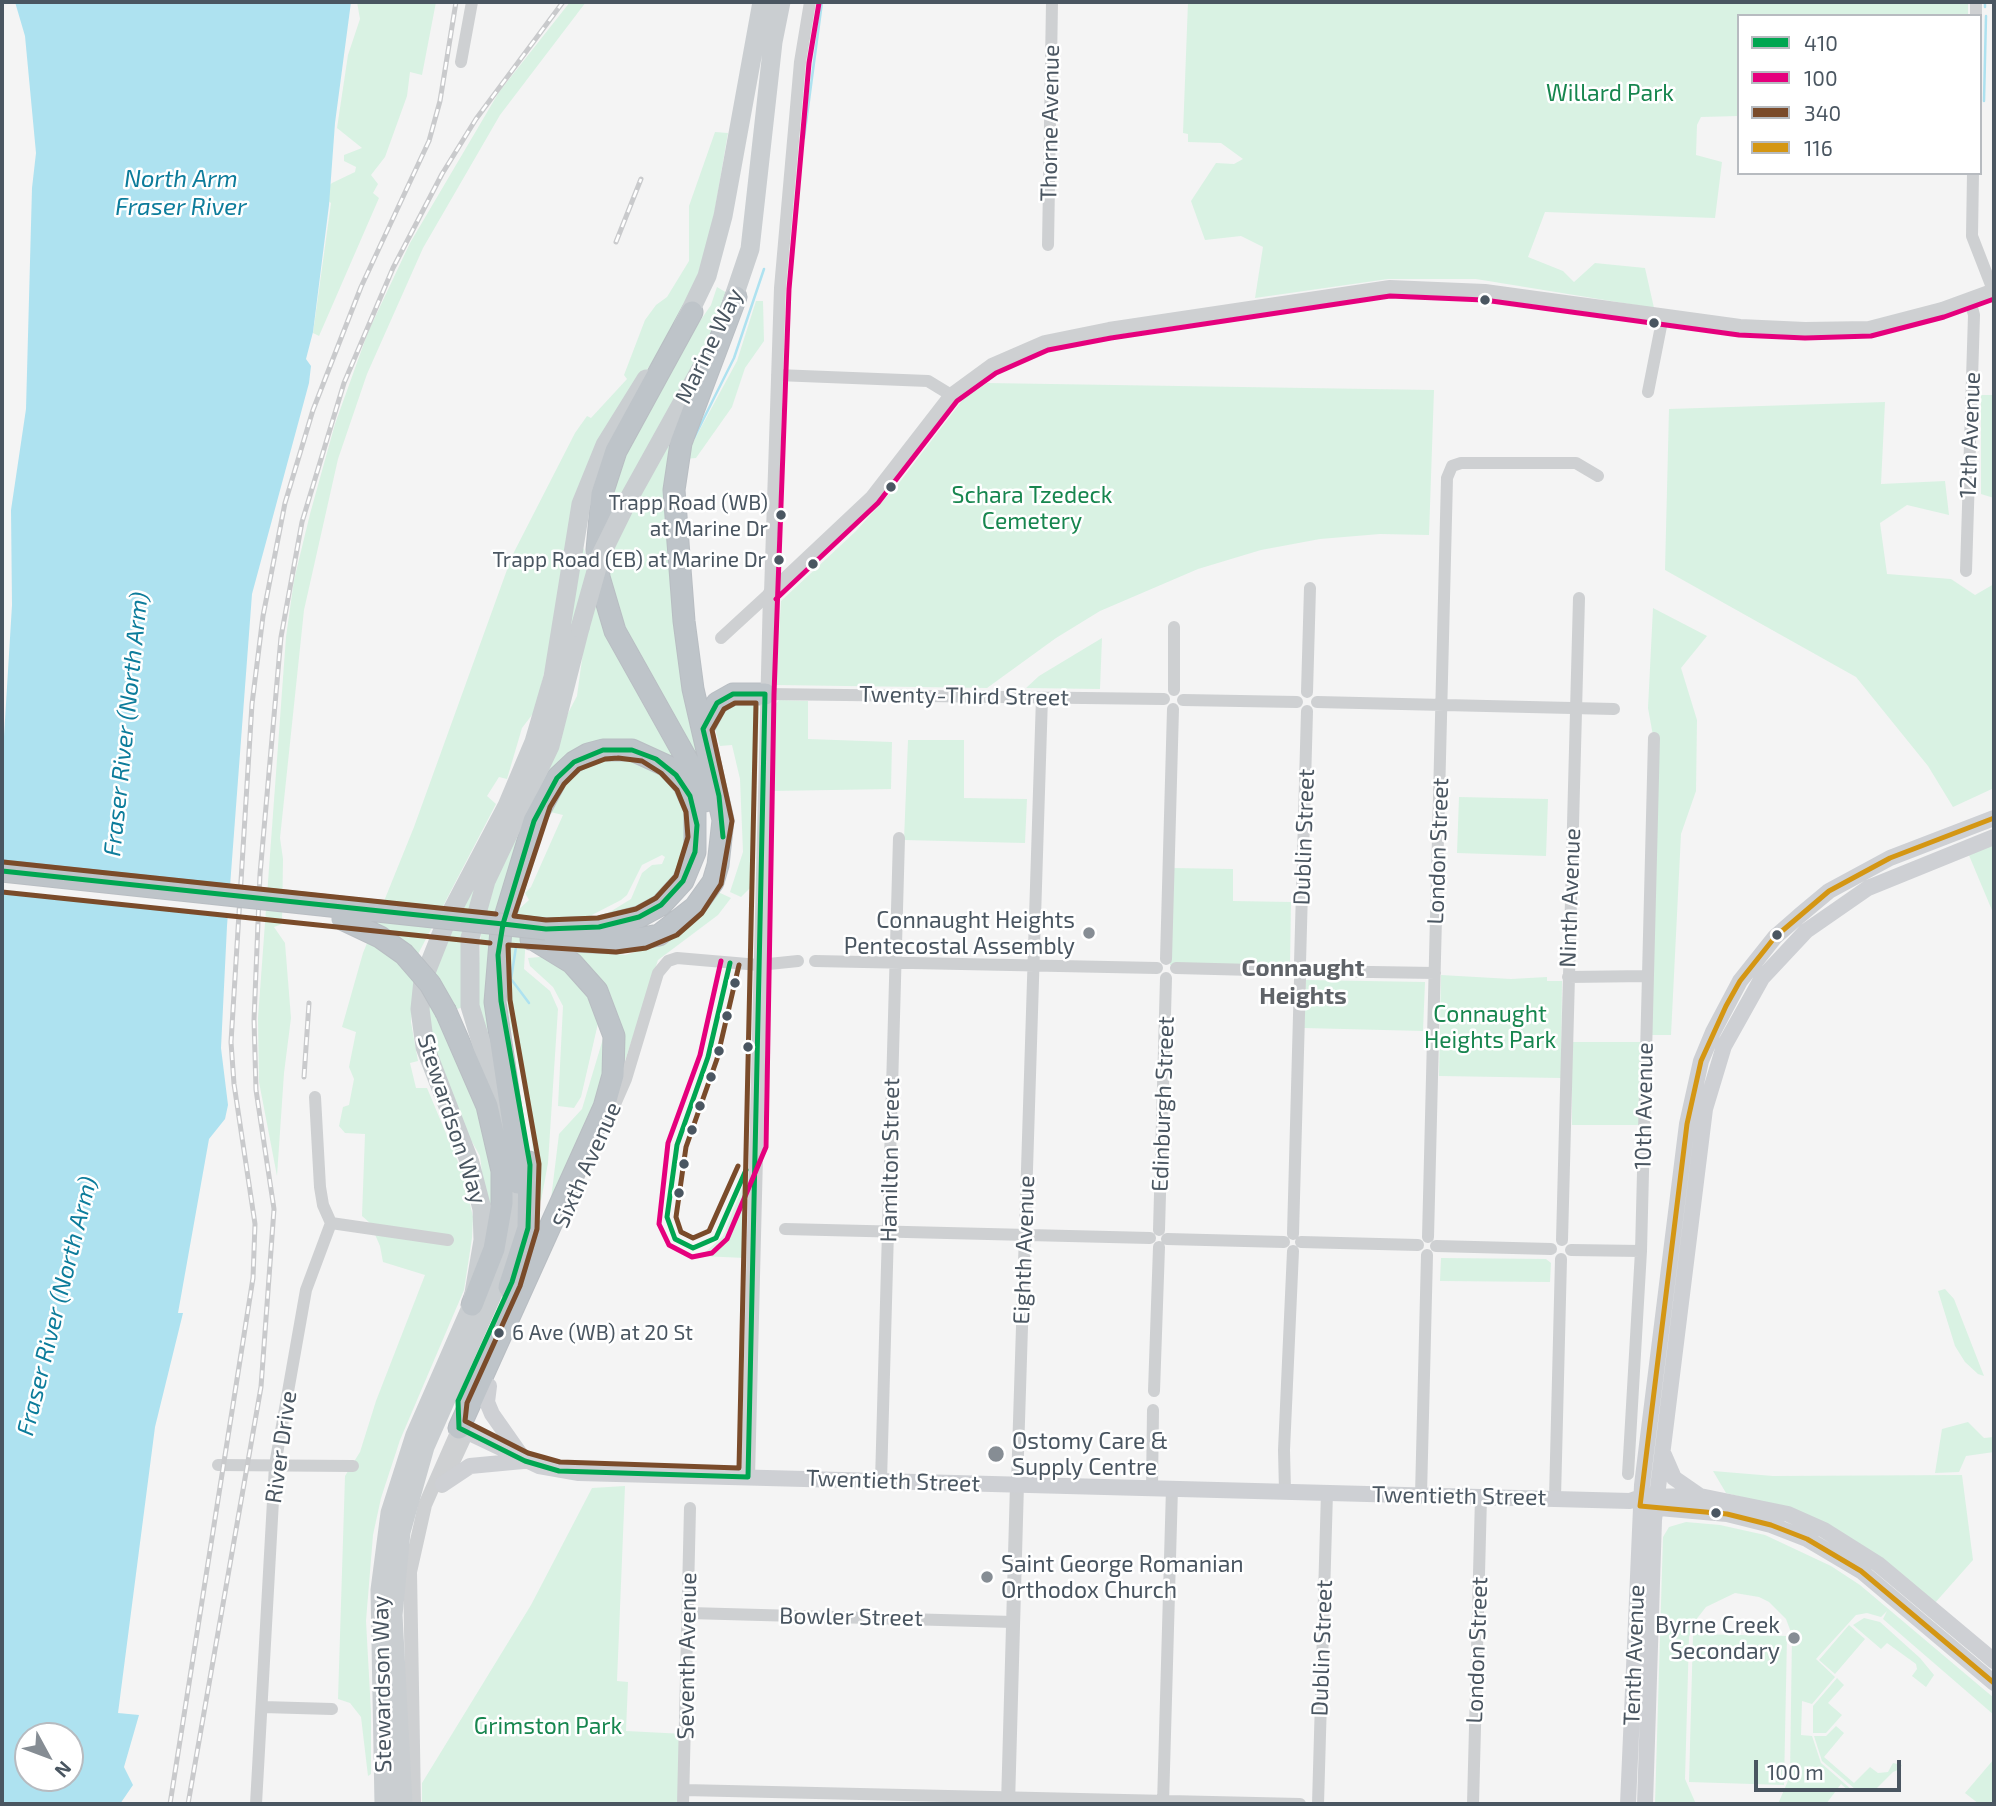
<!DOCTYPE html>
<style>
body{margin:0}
#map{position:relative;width:1996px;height:1806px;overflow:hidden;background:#f4f4f4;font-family:"Exo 2",sans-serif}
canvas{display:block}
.frame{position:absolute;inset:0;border:4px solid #4a5661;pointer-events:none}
.legend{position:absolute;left:1737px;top:14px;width:245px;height:161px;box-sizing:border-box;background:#fff;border:2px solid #b7bbc0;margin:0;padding:9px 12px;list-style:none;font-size:21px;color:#4a5661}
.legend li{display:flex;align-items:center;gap:14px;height:35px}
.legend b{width:35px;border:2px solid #b7bbc0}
.north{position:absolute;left:14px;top:1722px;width:70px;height:70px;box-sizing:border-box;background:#fff;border:2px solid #b7bbc0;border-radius:50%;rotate:131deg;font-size:19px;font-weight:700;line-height:28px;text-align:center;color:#4a5661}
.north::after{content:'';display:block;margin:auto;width:24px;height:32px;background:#868d94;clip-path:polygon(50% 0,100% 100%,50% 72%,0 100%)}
.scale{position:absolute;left:1754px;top:1760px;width:147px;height:32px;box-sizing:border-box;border:4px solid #4a5661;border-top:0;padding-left:9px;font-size:21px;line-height:24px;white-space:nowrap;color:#4a5661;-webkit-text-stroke:5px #fff;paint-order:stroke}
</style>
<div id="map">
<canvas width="1996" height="1806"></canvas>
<div class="frame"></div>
<ul class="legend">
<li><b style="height:9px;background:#00a651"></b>410</li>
<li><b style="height:9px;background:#e5007d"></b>100</li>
<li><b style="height:9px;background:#7a4b2a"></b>340</li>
<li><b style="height:9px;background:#d49613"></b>116</li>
</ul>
<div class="north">N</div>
<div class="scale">100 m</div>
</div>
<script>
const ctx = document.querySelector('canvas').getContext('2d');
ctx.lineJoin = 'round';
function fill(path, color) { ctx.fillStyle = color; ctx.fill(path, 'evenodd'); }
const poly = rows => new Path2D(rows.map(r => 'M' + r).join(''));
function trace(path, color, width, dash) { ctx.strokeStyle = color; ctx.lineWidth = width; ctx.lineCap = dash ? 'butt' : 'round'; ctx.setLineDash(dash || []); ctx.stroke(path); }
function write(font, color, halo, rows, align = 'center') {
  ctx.font = font + ' "Exo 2",sans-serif'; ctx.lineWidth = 5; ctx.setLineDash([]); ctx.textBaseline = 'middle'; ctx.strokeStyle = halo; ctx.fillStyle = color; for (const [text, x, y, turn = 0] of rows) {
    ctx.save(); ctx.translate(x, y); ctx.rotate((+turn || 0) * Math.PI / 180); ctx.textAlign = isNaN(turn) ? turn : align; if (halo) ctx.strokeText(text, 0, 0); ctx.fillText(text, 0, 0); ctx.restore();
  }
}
fill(poly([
 [357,2,436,2,422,75,410,72,407,96,385,157,371,175,378,184,373,193,379,198,319,336,313,333,331,203,325,199,324,190,332,183,355,172,356,167,344,161,344,155,362,148,337,128,348,55,360,19],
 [570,2,586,2,500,115,423,248,367,374,338,459,304,610,280,838,283,859,282,924,274,927,285,943,291,1018,284,1073,277,1176,259,1082,258,1018,286,637,294,580,310,514,335,424,368,332,410,243,499,92],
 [1188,2,1968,2,1968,16,1739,16,1739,116,1701,117,1697,125,1696,155,1722,162,1715,218,1545,212,1528,257,1563,271,1574,282,1595,263,1645,268,1654,308,1476,279,1388,279,1255,298,1263,247,1241,236,1205,240,1191,201,1216,163,1234,164,1243,159,1221,143,1188,142,1188,134,1183,133],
 [715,132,728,133,711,232,692,293,662,348,601,436,535,711,522,728,507,779,499,777,487,796,496,804,415,960,411,1022,418,1061,410,1063,416,1088,427,1088,463,1174,473,1217,472,1238,464,1290,400,1440,381,1498,373,1535,366,1621,371,1712,371,1774,368,1776,361,1717,350,1703,338,1699,345,1476,360,1452,376,1401,425,1275,383,1262,380,1246,370,1223,362,1216,365,1134,345,1133,339,1126,343,1107,349,1105,354,1079,349,1067,356,1032,342,1027,363,953,414,827,512,556,575,433,587,416,591,418,627,379,624,375,645,320,656,305,667,297,689,261,689,206],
 [717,287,727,293,717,324,699,361,671,451,710,784,634,657,604,572,613,476,678,353,711,305],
 [756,301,763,301,764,341,745,368,732,407,696,458,684,459,737,361],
 [987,383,1434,390,1429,535,1380,534,1320,539,1261,550,1198,569,1100,611,1056,638,987,688,776,685,781,601,856,531,899,483,964,398],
 [1981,395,1994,395,1994,498,1981,494],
 [1885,402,1881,484,1945,481,1949,515,1907,505,1880,523,1887,574,1951,579,1975,595,1994,584,1994,788,1953,807,1928,766,1856,677,1665,570,1669,409],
 [581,546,584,549,601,613,615,646,686,771,684,774,661,753,633,742,600,743,571,757,543,788,516,856,491,941,489,989,497,1065,486,1041,477,1000,482,911,495,877,542,782,566,717,577,696,586,630,575,628,556,708,540,756,481,879,470,910,462,964,463,1007,440,1015,474,1090,488,1132,496,1191,494,1222,488,1222,480,1156,463,1126,431,1048,425,1023,426,996,436,955,451,922,513,804,540,738,560,662,577,548],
 [1653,608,1707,636,1681,668,1697,720,1696,791,1681,834,1671,1035,1647,1035,1657,758,1648,708],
 [1102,638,1100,689,1026,688,1039,676],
 [779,700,808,701,808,739,892,742,891,789,772,791,774,706],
 [726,704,757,704,759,708,754,884,741,897,730,892,743,852,740,779,732,745,720,746,715,729],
 [908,740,964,740,964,798,1027,799,1025,843,904,840],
 [627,756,656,766,681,792,689,833,676,872,667,887,647,905,605,915,631,899,642,873,652,865,662,864,665,857,662,855,642,865,627,895,621,900,590,916,548,919,527,917,524,969,550,991,558,1009,548,1163,541,1201,538,1197,529,1113,508,1012,505,966,508,944,517,911,529,900,525,893,531,887,563,815,546,811,569,776,593,761],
 [1459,797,1548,799,1546,856,1457,853],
 [1994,843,1994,915,1968,853],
 [1172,868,1233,869,1233,901,1291,902,1290,967,1170,965],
 [718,892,731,898,718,915,658,960,625,1061,622,1061,573,954,577,948,625,955,649,948,695,921],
 [541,952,581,982,599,1019,581,1097,574,1108,558,1106,563,1006,553,987,530,966,528,958,540,957],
 [1441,975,1511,979,1547,977,1547,981,1562,981,1561,1078,1439,1076],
 [1306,980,1425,982,1423,1031,1304,1028],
 [605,1032,608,1049,599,1094,551,1199,559,1134,582,1109],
 [1572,1042,1640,1042,1640,1125,1572,1125],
 [745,1181,745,1258,701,1256,723,1236],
 [1441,1258,1546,1259,1551,1263,1550,1282,1440,1281],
 [1945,1289,1954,1299,1984,1376,1978,1374,1965,1362,1955,1346,1938,1291],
 [1968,1422,1984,1438,1994,1437,1994,1452,1966,1456,1959,1472,1935,1473,1942,1429],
 [1713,1471,1773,1476,1962,1475,1973,1560,1934,1604,1778,1506,1726,1493],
 [625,1486,617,1681,628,1682,626,1731,685,1734,683,1804,422,1804,422,1783,531,1605,592,1488],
 [1686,1522,1720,1525,1765,1535,1831,1566,1860,1585,1994,1698,1994,1715,1883,1619,1887,1611,1881,1617,1867,1613,1856,1615,1816,1659,1835,1677,1812,1704,1802,1701,1801,1735,1812,1736,1821,1763,1852,1790,1850,1792,1841,1784,1826,1804,1778,1804,1790,1776,1792,1635,1786,1619,1769,1602,1759,1597,1735,1593,1706,1607,1695,1621,1689,1637,1685,1779,1696,1804,1655,1804,1663,1537,1669,1527],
 [1864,1618,1880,1622,1920,1658,1934,1675,1926,1687,1912,1676,1917,1669,1916,1664,1887,1643,1881,1649,1853,1625],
 [1849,1625,1865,1639,1835,1674,1819,1660],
 [1693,1634,1787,1636,1784,1785,1689,1782],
 [1837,1678,1844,1685,1828,1703,1842,1715,1826,1733,1813,1733,1813,1706],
 [1836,1726,1844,1733,1824,1757,1854,1783,1870,1767,1878,1773,1888,1772,1893,1763,1902,1765,1900,1769,1893,1772,1873,1792,1855,1789,1822,1761,1814,1736,1826,1736],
 [1994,1759,1994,1804,1979,1804,1965,1793]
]), '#d9f2e3');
fill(poly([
 [15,2,351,2,335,123,329,205,313,332,306,359,311,366,309,383,252,594,227,926,221,1048,228,1105,225,1119,209,1139,178,1313,183,1313,155,1427,118,1713,139,1715,124,1767,133,1785,120,1804,2,1804,2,769,12,605,11,510,26,409,32,188,36,153,25,36],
 [28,1736,70,1736,70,1778,28,1778]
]), '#aee2f0');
fill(poly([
 [2,862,234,887,231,915,2,891]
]), '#f4f4f4');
trace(poly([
 [1985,7,1985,2],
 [1984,101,1986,16],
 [804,138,822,2],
 [694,438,734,358,764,269],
 [516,947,511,979,529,1003]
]), '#aee2f0', 2.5);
const motorway = poly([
 [692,312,616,451,602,494,597,550,599,577,615,631,690,765,705,801],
 [703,729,717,703,733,694,765,694],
 [531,939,616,943,659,935,695,907,713,882,718,865,723,820,693,689,684,621,674,490,681,443,736,297],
 [446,1012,487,1106,502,1171,502,1203,494,1249,472,1305],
 [518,1183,515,1137,495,1002,501,930,534,821,557,778,574,762,588,754,603,750,632,750,667,766,684,785,695,810,695,852,683,881,661,905,639,917,599,927,546,929],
 [509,1287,528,1228,529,1162],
 [459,1428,604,1107,613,1075,614,1036,597,991,572,963,536,941]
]);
trace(motorway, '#b9bec3', 23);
trace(poly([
 [1976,16,1976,2],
 [461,62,472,2],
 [1973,173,1972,236,1993,290],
 [1048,245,1052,2],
 [777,375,928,381,951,395],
 [1648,392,1663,316],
 [1966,571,1974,315,1970,300],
 [721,638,770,593,780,288,800,62,810,2],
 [1174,690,1174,627],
 [1307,692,1310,588],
 [765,694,1164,699],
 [1183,700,1297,702],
 [1317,702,1614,709],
 [1166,959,1173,709],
 [815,961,1157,968],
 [1300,963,1307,711],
 [1176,968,1292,971],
 [1309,971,1435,973],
 [1568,977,1648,976],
 [612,1111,626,1079,658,973,668,961,677,958,759,965,798,961],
 [331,1223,448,1240],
 [785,1229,1150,1238],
 [1159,1230,1166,978],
 [1293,1234,1300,979],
 [1428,1237,1447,478,1452,466,1461,463,1576,463,1598,476],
 [1167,1239,1284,1242],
 [1562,1240,1579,598],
 [1301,1242,1418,1245],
 [1436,1246,1551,1249],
 [1571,1250,1641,1251],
 [1154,1391,1159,1247],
 [218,1465,353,1466],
 [1628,1474,1641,1251,1654,738],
 [881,1481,899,838],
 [1017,1484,1042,697],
 [1152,1488,1153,1410],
 [1285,1491,1284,1450,1293,1251],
 [1421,1495,1427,1255],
 [1555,1498,1561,1259],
 [689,1613,1013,1622],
 [263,1707,332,1709],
 [684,1790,1300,1804],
 [256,1804,275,1465,306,1290,331,1223,323,1205,320,1187,315,1097],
 [683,1804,690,1508],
 [1163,1804,1172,1488],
 [1318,1804,1327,1492],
 [1473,1804,1481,1497]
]), '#ced0d2', 12);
trace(poly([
 [748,1477,770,593,872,497,951,395,992,365,1045,342,1109,329,1390,287,1485,291,1740,326,1805,329,1869,328,1942,309,1994,290],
 [442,1486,467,1432],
 [414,1804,410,1572,425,1505,459,1428],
 [1008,1804,1017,1484]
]), '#ced0d2', 14);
trace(poly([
 [489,1386,487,1402,492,1414,525,1461],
 [459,1428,539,1466,579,1473,1630,1501,1641,1497,1700,1496,1788,1514,1824,1530,1878,1564,1994,1661],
 [1664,1455,1674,1478,1700,1496],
 [443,1484,470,1466,523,1461],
 [1648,1507,1727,1514,1771,1525,1807,1539,1861,1571,1994,1683],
 [1628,1804,1642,1485,1687,1124,1701,1061,1713,1032,1740,981,1775,937,1799,916,1829,891,1890,858,1994,818],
 [1645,1804,1654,1520,1705,1109,1724,1046,1762,978,1806,931,1868,888,1994,837]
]), '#ced0d4', 16);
trace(poly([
 [729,311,750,249,773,42,781,2],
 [683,326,707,276,723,216,762,2],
 [628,500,704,363],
 [507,1127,470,1006,470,938,486,881,550,746,580,628],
 [384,1804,380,1590,390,1513,415,1435,472,1305,483,1240,482,1209,470,1163,425,1047,420,1009,423,980,446,922,507,806,534,742,553,677,581,504,605,445,646,379],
 [403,1804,393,1615,401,1532,425,1447,501,1275,517,1214,516,1170]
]), '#caced1', 19);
trace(motorway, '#bec4c9', 21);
const rail = poly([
 [616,242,641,179],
 [304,1077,309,1003],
 [170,1804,253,1278,255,1224,234,1084,231,1042,252,704,263,616,285,503,313,410,361,287,429,141,440,101,456,2],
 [188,1804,261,1387,274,1209,256,1090,254,1020,260,874,281,637,302,522,344,383,393,268,442,174,476,119,563,2]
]);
trace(rail, '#c9cacc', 5);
trace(rail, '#fff', 2.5, [8]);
const motorwayBridge = poly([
 [2,871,546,929],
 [342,919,380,937,404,954,430,984,446,1012]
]);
trace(motorwayBridge, '#b9bec3', 23, []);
trace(poly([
 [580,628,600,557,628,500]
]), '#caced1', 19);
trace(motorwayBridge, '#bec4c9', 21);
trace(poly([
 [603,750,632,750,656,759,676,775,690,796,697,825,695,852,683,881,661,905,639,917,599,927,546,929,503,924,534,821,557,778,574,762,603,750],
 [723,837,719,796,703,729,717,703,733,694,765,694],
 [2,871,503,924],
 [730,963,708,1057,677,1145,667,1217,675,1239,693,1248,716,1238,746,1170],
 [459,1428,458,1401,512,1282,528,1228,530,1165,501,1001,498,955,503,924],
 [459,1428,525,1461,559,1471,748,1477],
 [748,1477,765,694]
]), '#00a651', 5);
trace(poly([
 [776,599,878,503,957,401,996,373,1048,350,1111,338,1390,296,1484,300,1739,335,1805,338,1871,336,1944,317,1994,299],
 [721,961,700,1055,668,1143,659,1224,669,1245,692,1257,712,1253,727,1239,766,1147,774,694,789,289,809,63,819,3]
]), '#e5007d', 5);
trace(poly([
 [735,703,756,703,739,1468,560,1462,528,1453,465,1421,467,1403,520,1286,537,1229,539,1164,510,1000,508,945,616,952,646,948,677,935,702,913,721,884,732,821,712,730,724,709,735,703],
 [618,758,642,761,661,773,677,790,686,812,688,837,676,876,656,898,636,909,598,918,546,920,514,916,550,807,564,784,579,769,605,759,618,758],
 [3,862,496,914],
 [2,892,490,943],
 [738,1166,709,1231,693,1238,681,1232,676,1217,686,1147,717,1059,739,965]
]), '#7a4b2a', 5);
trace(poly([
 [1994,818,1890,858,1829,891,1775,937,1740,981,1726,1006,1701,1061,1687,1124,1640,1506,1727,1514,1771,1525,1807,1539,1861,1571,1994,1683]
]), '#d49613', 5);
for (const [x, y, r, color] of [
 [1485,300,6,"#4a5661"],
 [1654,323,6,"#4a5661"],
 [891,487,6,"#4a5661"],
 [781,515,6,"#4a5661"],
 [779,560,6,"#4a5661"],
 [813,564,6,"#4a5661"],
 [1089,933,7,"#868d94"],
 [1777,935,6,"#4a5661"],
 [735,983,6,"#4a5661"],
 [727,1016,6,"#4a5661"],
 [748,1047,6,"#4a5661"],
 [719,1051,6,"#4a5661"],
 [711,1077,6,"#4a5661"],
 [700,1106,6,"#4a5661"],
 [692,1130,6,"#4a5661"],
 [684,1164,6,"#4a5661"],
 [679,1193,6,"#4a5661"],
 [499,1333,6,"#4a5661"],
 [996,1454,9,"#868d94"],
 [1716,1513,6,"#4a5661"],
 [987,1577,7,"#868d94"],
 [1794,1638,7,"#868d94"]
]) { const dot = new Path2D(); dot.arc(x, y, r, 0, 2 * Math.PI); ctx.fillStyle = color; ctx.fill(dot); trace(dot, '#fff', 2.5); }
write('21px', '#4a5661', '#fff', [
 ["Trapp Road (WB)",768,503],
 ["at Marine Dr",768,529],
 ["Trapp Road (EB) at Marine Dr",766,560],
 ["6 Ave (WB) at 20 St",512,1333,"left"]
], 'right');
write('23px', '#17864f', '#fff', [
 ["Willard Park",1610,93],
 ["Schara Tzedeck",1032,495],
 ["Cemetery",1032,521],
 ["Connaught",1490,1014],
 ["Heights Park",1490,1040],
 ["Grimston Park",548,1726]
]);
write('23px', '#4a5661', '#fff', [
 ["Thorne Avenue",1050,123,-89],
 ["Marine Way",709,346,-64],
 ["12th Avenue",1970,435,-88],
 ["Twenty-Third Street",964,696,1],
 ["Dublin Street",1304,837,-88],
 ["London Street",1438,851,-88],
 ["Ninth Avenue",1570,898,-88],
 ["Edinburgh Street",1163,1104,-88],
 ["10th Avenue",1644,1106,-89],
 ["Stewardson Way",452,1119,72],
 ["Hamilton Street",890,1160,-89],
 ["Sixth Avenue",587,1165,-66],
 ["Eighth Avenue",1024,1250,-88],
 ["River Drive",281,1447,-82],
 ["Twentieth Street",893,1481,2],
 ["Twentieth Street",1459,1496,1],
 ["Bowler Street",851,1617,1],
 ["Dublin Street",1322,1648,-88],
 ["London Street",1477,1650,-88],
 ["Tenth Avenue",1634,1655,-88],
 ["Seventh Avenue",687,1656,-89],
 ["Stewardson Way",382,1684,-91]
]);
write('23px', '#4a5661', '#fff', [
 ["Connaught Heights",1075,920],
 ["Pentecostal Assembly",1075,946],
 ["Ostomy Care &",1012,1441,"left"],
 ["Supply Centre",1012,1467,"left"],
 ["Saint George Romanian",1001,1564,"left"],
 ["Orthodox Church",1001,1590,"left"],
 ["Byrne Creek",1780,1625],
 ["Secondary",1780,1651]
], 'right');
write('italic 24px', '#0c7c9b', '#fff', [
 ["North Arm",181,179],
 ["Fraser River",181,207],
 ["Fraser River (North Arm)",126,724,-84],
 ["Fraser River (North Arm)",57,1306,-76]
]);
write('bold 24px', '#5f6368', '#fff', [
 ["Connaught",1303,968],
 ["Heights",1303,996]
]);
</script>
